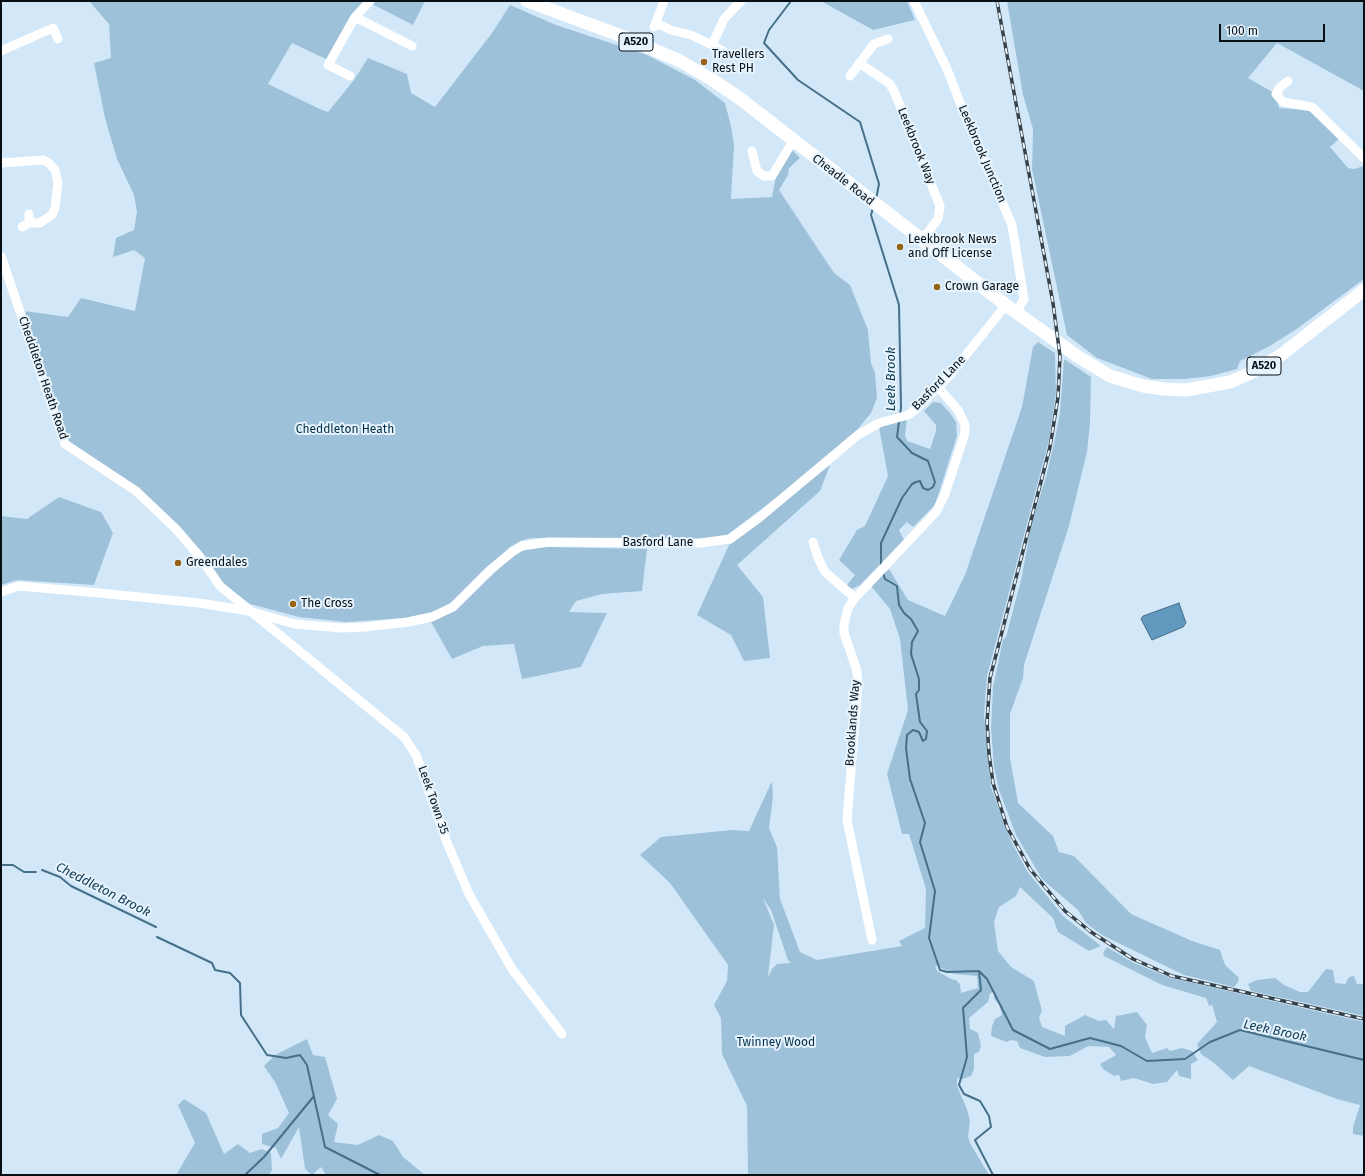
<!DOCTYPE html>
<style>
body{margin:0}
#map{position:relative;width:1365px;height:1176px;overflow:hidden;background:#d2e8f9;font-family:"Fira Sans",sans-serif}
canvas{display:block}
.frame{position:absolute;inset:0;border:2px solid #070f14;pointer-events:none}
.scale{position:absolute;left:1219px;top:24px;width:106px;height:18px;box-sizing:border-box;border:2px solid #070f14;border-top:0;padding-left:5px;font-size:12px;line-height:14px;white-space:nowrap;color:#070f14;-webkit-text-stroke:3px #e7f4fe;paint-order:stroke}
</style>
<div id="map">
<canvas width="1365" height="1176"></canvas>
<div class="frame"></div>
<div class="scale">100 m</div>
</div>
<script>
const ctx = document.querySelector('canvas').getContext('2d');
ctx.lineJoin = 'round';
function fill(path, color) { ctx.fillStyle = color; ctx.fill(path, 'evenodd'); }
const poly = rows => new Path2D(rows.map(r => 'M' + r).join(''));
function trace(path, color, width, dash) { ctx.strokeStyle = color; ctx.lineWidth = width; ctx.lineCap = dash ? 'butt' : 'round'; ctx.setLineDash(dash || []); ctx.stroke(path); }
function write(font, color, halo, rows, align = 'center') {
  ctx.font = font + ' "Fira Sans",sans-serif'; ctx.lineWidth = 4; ctx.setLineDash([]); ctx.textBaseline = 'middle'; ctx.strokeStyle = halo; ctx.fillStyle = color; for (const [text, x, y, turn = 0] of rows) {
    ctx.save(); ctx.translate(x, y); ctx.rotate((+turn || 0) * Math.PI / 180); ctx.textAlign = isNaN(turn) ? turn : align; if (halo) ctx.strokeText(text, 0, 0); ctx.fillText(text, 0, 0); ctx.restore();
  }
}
fill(poly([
 [89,1,366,1,328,60,292,43,268,84,322,110,328,112,354,80,368,58,407,74,411,93,435,107,492,33,510,5,556,25,647,55,695,80,725,103,731,126,734,145,731,199,772,197,777,171,792,150,800,158,789,168,788,175,779,190,834,273,850,285,868,330,871,363,875,373,877,398,871,413,856,431,804,477,727,535,696,541,548,538,531,538,520,541,510,547,451,603,432,612,405,618,346,622,299,617,250,604,223,584,180,529,67,441,24,311,68,317,81,298,135,311,145,258,134,250,113,257,116,238,134,230,137,212,134,195,117,159,105,118,94,63,111,58,109,24],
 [376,1,425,1,413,25,372,4],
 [821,1,907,1,915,20,873,30],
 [1007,1,1364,1,1364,91,1277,43,1248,78,1276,94,1279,108,1307,110,1316,115,1340,138,1330,147,1348,168,1354,169,1364,166,1364,279,1298,328,1270,346,1240,361,1237,369,1211,376,1185,379,1152,379,1097,358,1067,335,1032,169,1033,129,1023,95],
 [1038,342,1055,353,1056,392,1049,440,987,676,984,715,991,787,1011,841,1027,871,1063,916,1101,946,1089,951,1058,932,1053,918,1020,887,1016,896,999,907,994,922,998,951,1011,967,1034,981,1042,1011,1039,1017,1042,1027,1065,1036,1065,1026,1085,1015,1099,1021,1106,1020,1114,1029,1116,1016,1137,1012,1147,1025,1145,1037,1152,1053,1167,1048,1170,1051,1182,1048,1192,1051,1198,1060,1191,1064,1191,1079,1179,1076,1177,1070,1167,1082,1153,1084,1134,1078,1121,1081,1119,1075,1114,1076,1103,1069,1100,1064,1116,1055,1109,1047,1088,1046,1070,1056,1045,1057,1020,1048,1017,1041,1010,1040,1007,1042,991,1036,992,1026,995,1019,1002,1015,999,1004,994,999,994,990,990,994,988,1002,969,1018,970,1029,978,1033,981,1046,979,1052,974,1054,974,1069,971,1076,963,1079,957,1078,957,1086,967,1109,970,1121,968,1136,970,1143,989,1175,748,1175,747,1106,722,1054,721,1018,714,1005,727,981,728,965,670,883,640,855,661,837,732,830,749,831,772,781,773,797,769,828,777,847,780,899,800,952,817,960,902,946,899,941,925,928,926,889,909,834,902,834,887,774,908,710,900,639,890,609,871,586,889,569,908,600,945,616,965,575,1022,407,1033,347],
 [763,898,771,910,788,960,791,963,777,964,772,969,768,977,774,925],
 [935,965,954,974,977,976,978,988,961,993,960,984,956,980,951,979,937,971],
 [1064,359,1091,377,1090,423,1087,452,1069,526,1024,665,1023,678,1010,714,1010,758,1018,803,1053,836,1059,852,1074,856,1131,914,1192,941,1220,950,1225,965,1239,978,1238,982,1234,987,1184,975,1102,935,1086,923,1078,910,1042,879,1016,835,999,790,994,767,991,728,993,687,1003,640,1006,637,1022,576,1031,525,1046,477,1054,443,1060,413],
 [933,402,941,403,950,413,956,422,957,436,935,505,913,527,907,522,899,530,904,540,860,585,849,590,847,585,855,575,839,560,857,530,865,526,888,476,879,427,907,418,905,435,907,441,930,449,936,431,936,425,924,411],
 [830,465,820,491,737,565,763,597,770,658,744,661,731,635,697,615,729,545],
 [59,497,101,512,113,533,94,585,17,580,1,585,1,516,27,519],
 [548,547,647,549,642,591,602,594,576,601,569,612,607,613,581,667,522,679,514,644,483,646,452,659,431,622,468,598,513,555,525,549],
 [1107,947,1132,962,1171,978,1364,1022,1364,1136,1353,1134,1353,1127,1360,1105,1337,1099,1249,1066,1233,1080,1214,1063,1201,1054,1197,1044,1217,1022,1212,1005,1209,1006,1206,998,1162,985,1104,956,1103,953],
 [1326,969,1333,970,1335,983,1345,984,1349,977,1354,976,1357,984,1364,984,1364,1016,1251,991,1248,984,1257,980,1275,978,1284,985,1300,992,1308,992],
 [307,1039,313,1055,325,1057,337,1099,328,1115,338,1124,334,1142,358,1145,379,1135,393,1141,403,1157,425,1175,326,1175,321,1167,312,1175,305,1169,299,1127,281,1159,276,1148,262,1144,262,1134,278,1128,289,1113,275,1082,264,1066,275,1055],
 [184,1099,206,1113,224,1154,238,1144,250,1153,262,1149,271,1153,272,1170,269,1175,176,1175,195,1143,178,1105]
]), '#9ec1da');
const water = poly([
 [1179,603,1186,623,1183,627,1152,640,1141,619,1143,616,1179,603]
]);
fill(water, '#6198bd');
trace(water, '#466f8a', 1);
trace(poly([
 [791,1,769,30,764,43,798,80,860,122,879,184,876,199],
 [873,208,871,215,899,305,901,408,900,415],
 [881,565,881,543,902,498,912,484,916,482,920,481,923,488,928,490,933,487,935,482,928,461,912,453,897,437,899,421],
 [883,573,885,579,897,586,899,605,904,613,911,619,918,631,912,642,911,654,919,679,919,690,916,694,920,722,927,731,926,739,923,741,919,732,913,730,907,735,906,748,910,779,925,823,920,842,935,891,929,938,940,970,947,972,979,971,987,979,1013,1030,1050,1049,1090,1038,1121,1046,1147,1061,1185,1059,1210,1042,1240,1030,1364,1060],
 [1,865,13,865,24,872,36,872],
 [42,870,60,877,71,886,156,927],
 [157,937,212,963,215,970,230,973,240,983,241,1015,267,1055,286,1058,300,1055,307,1065,325,1147,380,1175],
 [979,971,981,990,963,1008,967,1057,959,1085,964,1094,980,1101,989,1116,991,1127,975,1140,993,1175],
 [245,1175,264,1157,314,1096]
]), '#466f8a', 2);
trace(poly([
 [914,1,947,69,964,113,1012,225,1024,299,1016,313],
 [355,17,412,46],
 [656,23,671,30,691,35,712,45,724,19,741,1],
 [654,27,664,1],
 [712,45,729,55],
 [1,51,53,28,58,39],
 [859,63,889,83,894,91,940,206,938,219,921,241],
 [350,76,328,65,355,17,370,1],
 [850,76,874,44,888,39],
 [1288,81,1280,87,1276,94,1283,102,1312,107,1364,158],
 [752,151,757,171,764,176,772,176,793,141],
 [1,163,43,160,49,163,55,170,58,182,55,208,52,215,40,223,29,223],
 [22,227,29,223,29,214],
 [1,256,65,444,136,491,176,529,200,557,220,586,404,737,416,755,446,840,469,894,512,969,562,1034],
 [813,542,818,558,825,572,855,598],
 [1,592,19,586,99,593,199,603,249,611,295,624,341,628,365,627,408,622,432,617,453,607,490,570,512,552,522,546,548,542,700,543,730,539,760,517,858,435,879,423,908,415,915,410,950,375,1006,305],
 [872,940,847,820,858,685,857,671,844,633,844,624,848,608,855,598,936,512,945,494,965,433,965,425,958,410,938,387]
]), '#fff', 9);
trace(poly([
 [527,1,627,38,680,61,711,79,738,97,1006,305,1077,356,1110,376,1143,386,1164,389,1186,390,1230,382,1249,374,1281,355,1364,290]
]), '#fff', 13);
const rail = poly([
 [997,1,1053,303,1060,356,1058,397,1050,447,990,678,987,722,989,754,993,783,1007,827,1030,869,1065,911,1091,932,1133,959,1172,976,1364,1019]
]);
trace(rail, '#364149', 3.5);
trace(rail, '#e7f4fe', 2, [6]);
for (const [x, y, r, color] of [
 [704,62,4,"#966218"],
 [900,247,4,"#966218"],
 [937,287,4,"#966218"],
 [178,563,4,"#966218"],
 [293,604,4,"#966218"]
]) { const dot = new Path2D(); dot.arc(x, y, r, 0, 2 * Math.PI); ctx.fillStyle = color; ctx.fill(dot); trace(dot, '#e7f4fe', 1.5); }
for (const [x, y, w] of [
 [636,42,34],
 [1264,366,34]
]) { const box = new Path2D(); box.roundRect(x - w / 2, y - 9, w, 18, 3); ctx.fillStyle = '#e7f4fe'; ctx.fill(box); trace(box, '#070f14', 1); }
write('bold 11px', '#070f14', null, [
 ["A520",636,42],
 ["A520",1264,366]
]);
write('12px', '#070f14', '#e7f4fe', [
 ["Travellers",712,55],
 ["Rest PH",712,69],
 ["Leekbrook News",908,240],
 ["and Off License",908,254],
 ["Crown Garage",945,287],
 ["Greendales",186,563],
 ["The Cross",301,604]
], 'left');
write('12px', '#070f14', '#e7f4fe', [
 ["Leekbrook Way",916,146,68],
 ["Leekbrook Junction",982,154,67],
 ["Cheadle Road",843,180,38],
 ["Cheddleton Heath Road",43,378,71],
 ["Basford Lane",939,383,-46],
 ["Basford Lane",658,543],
 ["Brooklands Way",853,723,-86],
 ["Leek Town 35",433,800,71]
]);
write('12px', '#002f49', '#e7f4fe', [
 ["Cheddleton Heath",345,430],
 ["Twinney Wood",776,1043]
]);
write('italic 13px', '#0d3b55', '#e7f4fe', [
 ["Leek Brook",891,379,-90],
 ["Cheddleton Brook",103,890,27],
 ["Leek Brook",1275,1031,12]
]);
</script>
